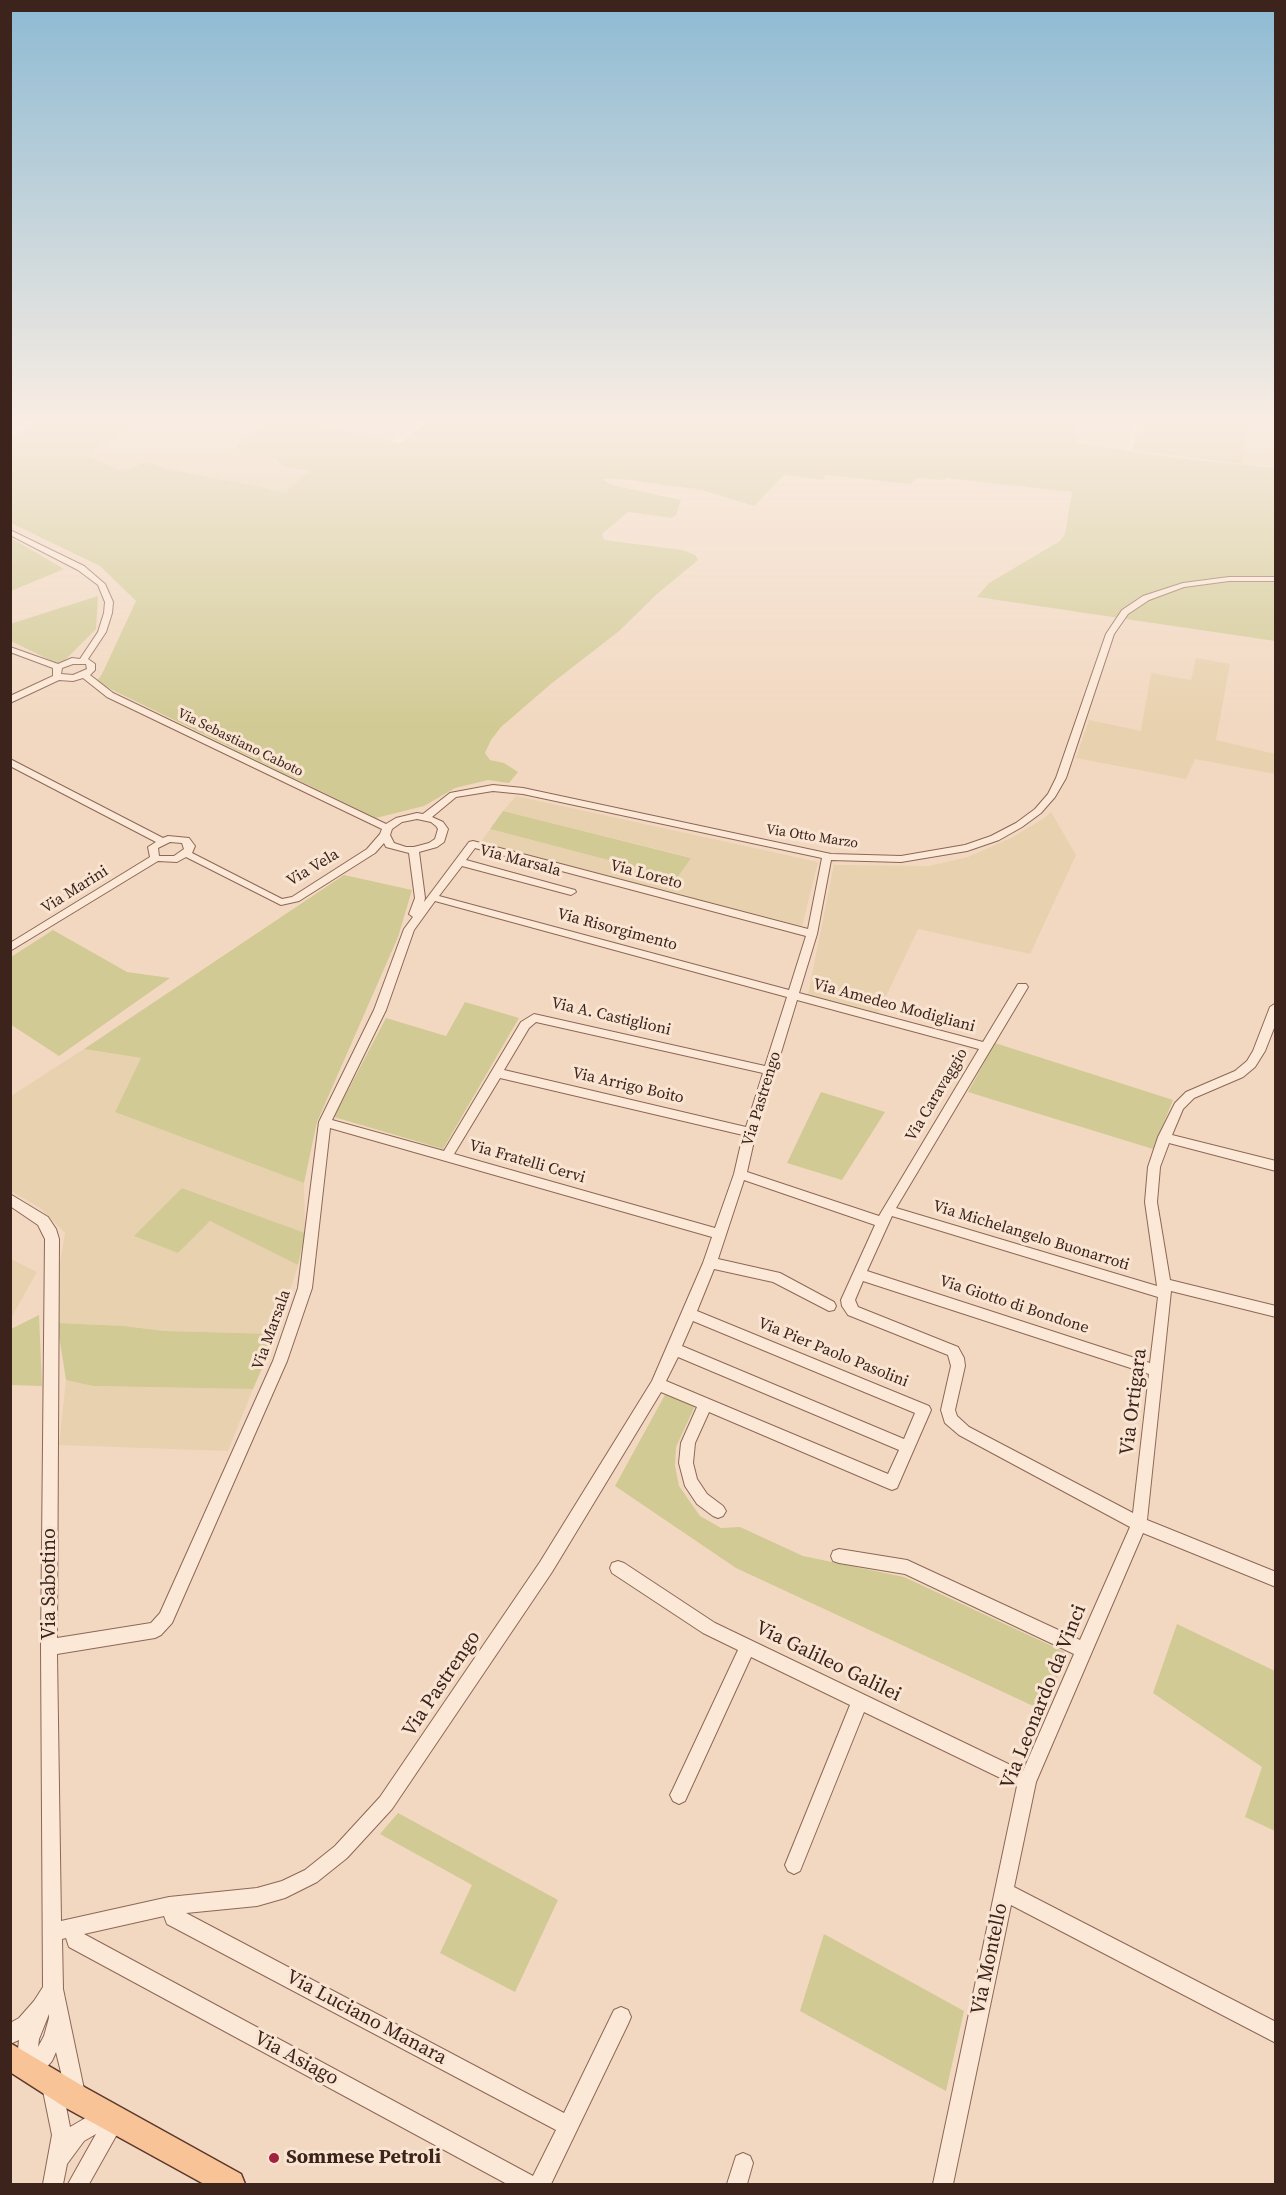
<!DOCTYPE html>
<style>
body{margin:0}
#map{position:relative;width:1286px;height:2195px;overflow:hidden;background:#f2d8c1;font-family:"Source Serif 4",serif}
canvas{display:block}
.frame{position:absolute;inset:0;border:12px solid #3c241c;pointer-events:none}
</style>
<div id="map">
<canvas width="1286" height="2195"></canvas>
<div class="frame"></div>
</div>
<script>
const ctx = document.querySelector('canvas').getContext('2d');
ctx.lineJoin = 'round';
function fill(path, color) { ctx.fillStyle = color; ctx.fill(path, 'evenodd'); }
const poly = rows => new Path2D(rows.map(r => 'M' + r).join(''));
function trace(path, color, width, dash) { ctx.strokeStyle = color; ctx.lineWidth = width; ctx.lineCap = dash ? 'butt' : 'round'; ctx.setLineDash(dash || []); ctx.stroke(path); }
function write(font, color, halo, rows, align = 'center') {
  ctx.font = font + ' "Source Serif 4",serif'; ctx.lineWidth = 6; ctx.setLineDash([]); ctx.textBaseline = 'middle'; ctx.strokeStyle = halo; ctx.fillStyle = color; for (const [text, x, y, turn = 0] of rows) {
    ctx.save(); ctx.translate(x, y); ctx.rotate((+turn || 0) * Math.PI / 180); ctx.textAlign = isNaN(turn) ? turn : align; if (halo) ctx.strokeText(text, 0, 0); ctx.fillText(text, 0, 0); ctx.restore();
  }
}
fill(poly([
 [146,419,223,419,260,427,236,450,276,459,280,464,287,467,310,472,285,492,173,470,145,462,132,468,120,470,87,456],
 [303,419,421,419,391,442],
 [1076,419,1133,419,1128,446,1124,449,1069,441],
 [1246,419,1275,419,1275,466,1242,464,1245,438,1248,429],
 [1196,658,1230,664,1216,740,1275,754,1275,774,1195,759,1186,779,1076,758,1089,720,1141,731,1151,673,1191,680],
 [516,796,818,862,802,926,480,843,490,829,677,878,690,857,503,811],
 [1051,812,1076,855,1030,954,918,929,878,1013,808,995,834,865,929,866,968,857,1011,838,1043,819],
 [84,1049,141,1058,115,1112,304,1183,305,1233,183,1188,135,1236,178,1253,210,1221,298,1265,277,1334,164,1331,124,1326,57,1323,60,1264,65,1233,40,1208,11,1191,11,1096],
 [11,1259,37,1272,11,1318],
 [66,1380,93,1386,253,1389,228,1451,59,1445]
]), '#e8d1ae');
fill(poly([
 [36,419,146,419,87,456,120,470,132,468,145,462,173,470,285,492,310,471,287,467,280,464,276,459,235,450,239,444,260,427,223,419,303,419,399,444,431,419,1076,419,1074,426,1078,440,1072,442,1169,457,1275,468,1275,641,977,597,989,583,1060,541,1065,534,1072,492,946,478,945,480,917,478,910,484,826,475,822,480,786,475,787,472,754,506,702,490,621,479,602,479,612,485,681,500,676,515,671,518,628,512,602,534,604,540,682,550,695,555,698,560,657,594,618,632,552,683,501,727,491,740,485,753,490,760,504,763,518,772,509,783,488,780,455,788,424,806,376,818,96,682,102,674,136,601,100,566,11,523,11,438],
 [1139,419,1246,419,1248,429,1245,438,1242,464,1133,450],
 [11,538,64,569,11,591],
 [98,596,96,629,60,665,11,641,10,624],
 [503,811,691,858,677,878,490,829],
 [344,875,412,890,398,937,317,1122,304,1183,115,1112,141,1058,84,1049],
 [53,930,127,972,170,978,59,1056,10,1024,11,957],
 [465,1002,519,1018,443,1149,334,1117,386,1018,446,1036],
 [995,1043,1173,1100,1153,1149,968,1092],
 [821,1092,885,1112,842,1180,787,1163],
 [182,1188,305,1233,298,1265,210,1221,178,1253,134,1236],
 [39,1315,42,1386,11,1385,11,1329],
 [57,1323,124,1326,164,1331,277,1334,253,1389,93,1386,66,1380],
 [666,1393,695,1406,676,1447,675,1466,679,1486,700,1516,721,1528,740,1527,803,1556,904,1577,1067,1653,1044,1711,736,1568,615,1486],
 [1177,1624,1275,1671,1275,1831,1245,1817,1262,1767,1153,1693],
 [398,1813,558,1900,515,1992,440,1953,472,1885,380,1834],
 [824,1934,964,2011,946,2091,800,2011]
]), '#d1ca94');
trace(poly([
 [10,429,23,419]
]), '#6a937f', 1.5);
const minor = poly([
 [10,530,84,566,105,584,113,602,112,613,106,632,88,659,95,664,95,670,90,675,113,693,386,824,396,818,417,813,423,814,450,793,493,785,523,788,831,854,901,856,965,845,991,836,1016,823,1035,809,1048,794,1056,778,1106,634,1122,610,1143,596,1183,583,1229,577,1276,577,1276,581,1229,581,1184,587,1149,600,1128,614,1114,634,1066,778,1055,797,1041,813,1022,827,999,840,967,851,901,862,831,860,817,934,799,993,983,1042,1018,984,1026,984,1028,987,896,1208,1157,1286,1145,1202,1148,1167,1158,1137,1175,1103,1186,1092,1235,1071,1247,1061,1253,1051,1270,1007,1276,1003,1276,1023,1265,1051,1255,1067,1243,1077,1194,1098,1183,1109,1172,1135,1276,1161,1276,1171,1169,1143,1160,1167,1157,1202,1170,1280,1276,1306,1276,1317,1171,1291,1147,1520,1276,1572,1276,1587,1143,1533,1036,1782,1014,1887,1276,2022,1276,2043,1011,1905,953,2184,933,2184,1017,1786,864,1712,800,1871,794,1874,788,1871,785,1865,850,1705,751,1657,685,1801,679,1804,673,1801,670,1795,673,1789,738,1650,703,1633,612,1573,610,1568,612,1563,618,1561,624,1563,715,1623,1023,1771,1074,1654,905,1574,839,1563,833,1561,831,1556,833,1551,839,1549,907,1560,1080,1640,1130,1527,959,1435,945,1423,941,1410,951,1366,948,1355,848,1315,842,1306,841,1300,875,1225,744,1180,718,1259,780,1273,834,1302,836,1306,834,1310,829,1311,773,1282,714,1269,697,1311,929,1406,931,1410,897,1488,892,1490,887,1488,709,1412,695,1443,693,1463,697,1479,707,1494,723,1506,726,1511,723,1516,718,1518,713,1516,697,1504,685,1486,679,1463,681,1443,697,1407,661,1392,552,1572,392,1809,347,1858,317,1882,285,1898,257,1906,186,1913,564,2113,614,2010,621,2007,628,2010,631,2017,628,2024,551,2184,507,2184,69,1947,66,1938,62,1939,63,1989,85,2094,82,2101,75,2104,68,2101,56,2052,52,2061,38,2077,31,2080,24,2077,17,2058,19,2040,10,2044,10,2023,19,2018,34,2001,43,1987,41,1647,45,1239,38,1225,10,1206,10,1194,48,1217,56,1229,59,1239,57,1638,151,1623,160,1613,273,1361,298,1288,319,1122,374,1010,404,929,413,917,409,914,415,898,409,853,386,847,384,843,375,853,299,901,281,905,186,857,177,862,158,861,10,951,10,943,150,857,148,847,156,842,10,766,10,759,163,838,168,836,189,838,195,846,192,853,282,899,292,897,367,849,380,834,382,829,107,697,83,678,73,681,59,680,10,703,10,696,53,676,53,668,10,652,10,647,58,664,72,658,80,659,98,632,104,613,105,602,98,585,78,570,10,535,10,530],
 [73,664,86,664,87,669,73,675,61,674,62,668,73,664],
 [493,791,523,794,822,858,808,929,473,841,469,842,424,902,425,898,419,852,437,847,444,842,448,829,443,822,432,817,456,797,493,791],
 [417,819,431,822,436,826,438,829,435,839,429,843,414,847,406,847,394,843,390,835,392,829,402,822,417,819],
 [170,842,182,843,184,849,174,856,159,856,158,848,170,842],
 [475,848,806,936,789,990,439,896,462,866,571,895,576,892,575,890,466,860,475,848],
 [435,901,787,997,765,1066,534,1014,521,1022,444,1151,332,1120,386,1010,414,930,435,901],
 [797,1000,979,1049,879,1216,747,1172,756,1132,774,1074,777,1071,776,1069,797,1000],
 [536,1022,763,1073,746,1127,504,1070,529,1028,536,1022],
 [500,1078,743,1135,734,1174,715,1228,454,1154,500,1078],
 [330,1128,712,1237,703,1263,652,1381,540,1562,380,1797,335,1846,305,1870,282,1881,257,1888,169,1897,61,1921,57,1654,155,1638,161,1635,172,1623,287,1361,312,1288,330,1128],
 [892,1216,1158,1297,1150,1363,867,1271,892,1216],
 [863,1281,1149,1374,1133,1513,969,1427,957,1416,955,1410,965,1366,964,1358,958,1347,858,1307,855,1300,863,1281],
 [693,1321,915,1413,904,1439,682,1346,693,1321],
 [678,1357,899,1450,888,1474,666,1381,678,1357],
 [164,1916,167,1924,556,2130,533,2176,84,1934,164,1916],
 [49,2014,49,2018,44,2036,38,2047,39,2039,49,2014],
 [52,2076,59,2079,62,2086,70,2127,94,2113,115,2110,122,2113,125,2120,89,2184,68,2184,96,2134,84,2141,67,2164,63,2184,43,2184,52,2135,42,2086,45,2079,52,2076],
 [743,2153,750,2156,753,2163,747,2184,727,2184,736,2156,743,2153]
]);
const major = poly([
 [10,2043,86,2088,241,2174,245,2184,204,2184,66,2108,10,2072,10,2043]
]);
trace(minor, '#8d6757', 2);
trace(major, '#5b372c', 3);
fill(minor, '#fce8d6');
fill(major, '#f8c396');
const sky = ctx.createLinearGradient(0, 0, 0, 727);
sky.addColorStop(0, '#8dbad3');
sky.addColorStop(0.58, '#f9ede3');
sky.addColorStop(1, '#f9ede300');
ctx.fillStyle = sky;
ctx.fillRect(0, 0, 1286, 727);
for (const [x, y, r, color] of [
 [274,2158,6,"#a22140"]
]) { const dot = new Path2D(); dot.arc(x, y, r, 0, 2 * Math.PI); ctx.fillStyle = color; ctx.fill(dot); trace(dot, '#f9e4d2', 2); }
write('14px', '#3c241c', '#f9e4d2', [
 ["Via Sebastiano Caboto",240,743,26],
 ["Via Otto Marzo",812,837,9]
]);
write('16px', '#3c241c', '#f9e4d2', [
 ["Via Marsala",520,861,15],
 ["Via Vela",313,868,-31],
 ["Via Loreto",646,875,15],
 ["Via Marini",75,890,-32],
 ["Via Risorgimento",617,930,15],
 ["Via Amedeo Modigliani",894,1006,15],
 ["Via A. Castiglioni",611,1017,13],
 ["Via Arrigo Boito",628,1086,13],
 ["Via Caravaggio",937,1095,-59],
 ["Via Pastrengo",762,1099,-73],
 ["Via Fratelli Cervi",527,1162,16],
 ["Via Michelangelo Buonarroti",1031,1236,17],
 ["Via Giotto di Bondone",1014,1305,18],
 ["Via Marsala",272,1330,-70],
 ["Via Pier Paolo Pasolini",833,1353,22]
]);
write('20px', '#3c241c', '#f9e4d2', [
 ["Via Ortigara",1134,1402,-83],
 ["Via Sabotino",50,1584,-90],
 ["Via Galileo Galilei",828,1662,26],
 ["Via Pastrengo",442,1684,-56],
 ["Via Leonardo da Vinci",1044,1697,-68],
 ["Via Montello",990,1959,-78],
 ["Via Luciano Manara",366,2018,28],
 ["Via Asiago",296,2059,28]
]);
write('bold 20px', '#3c241c', '#f9e4d2', [
 ["Sommese Petroli",286,2158]
], 'left');
</script>
